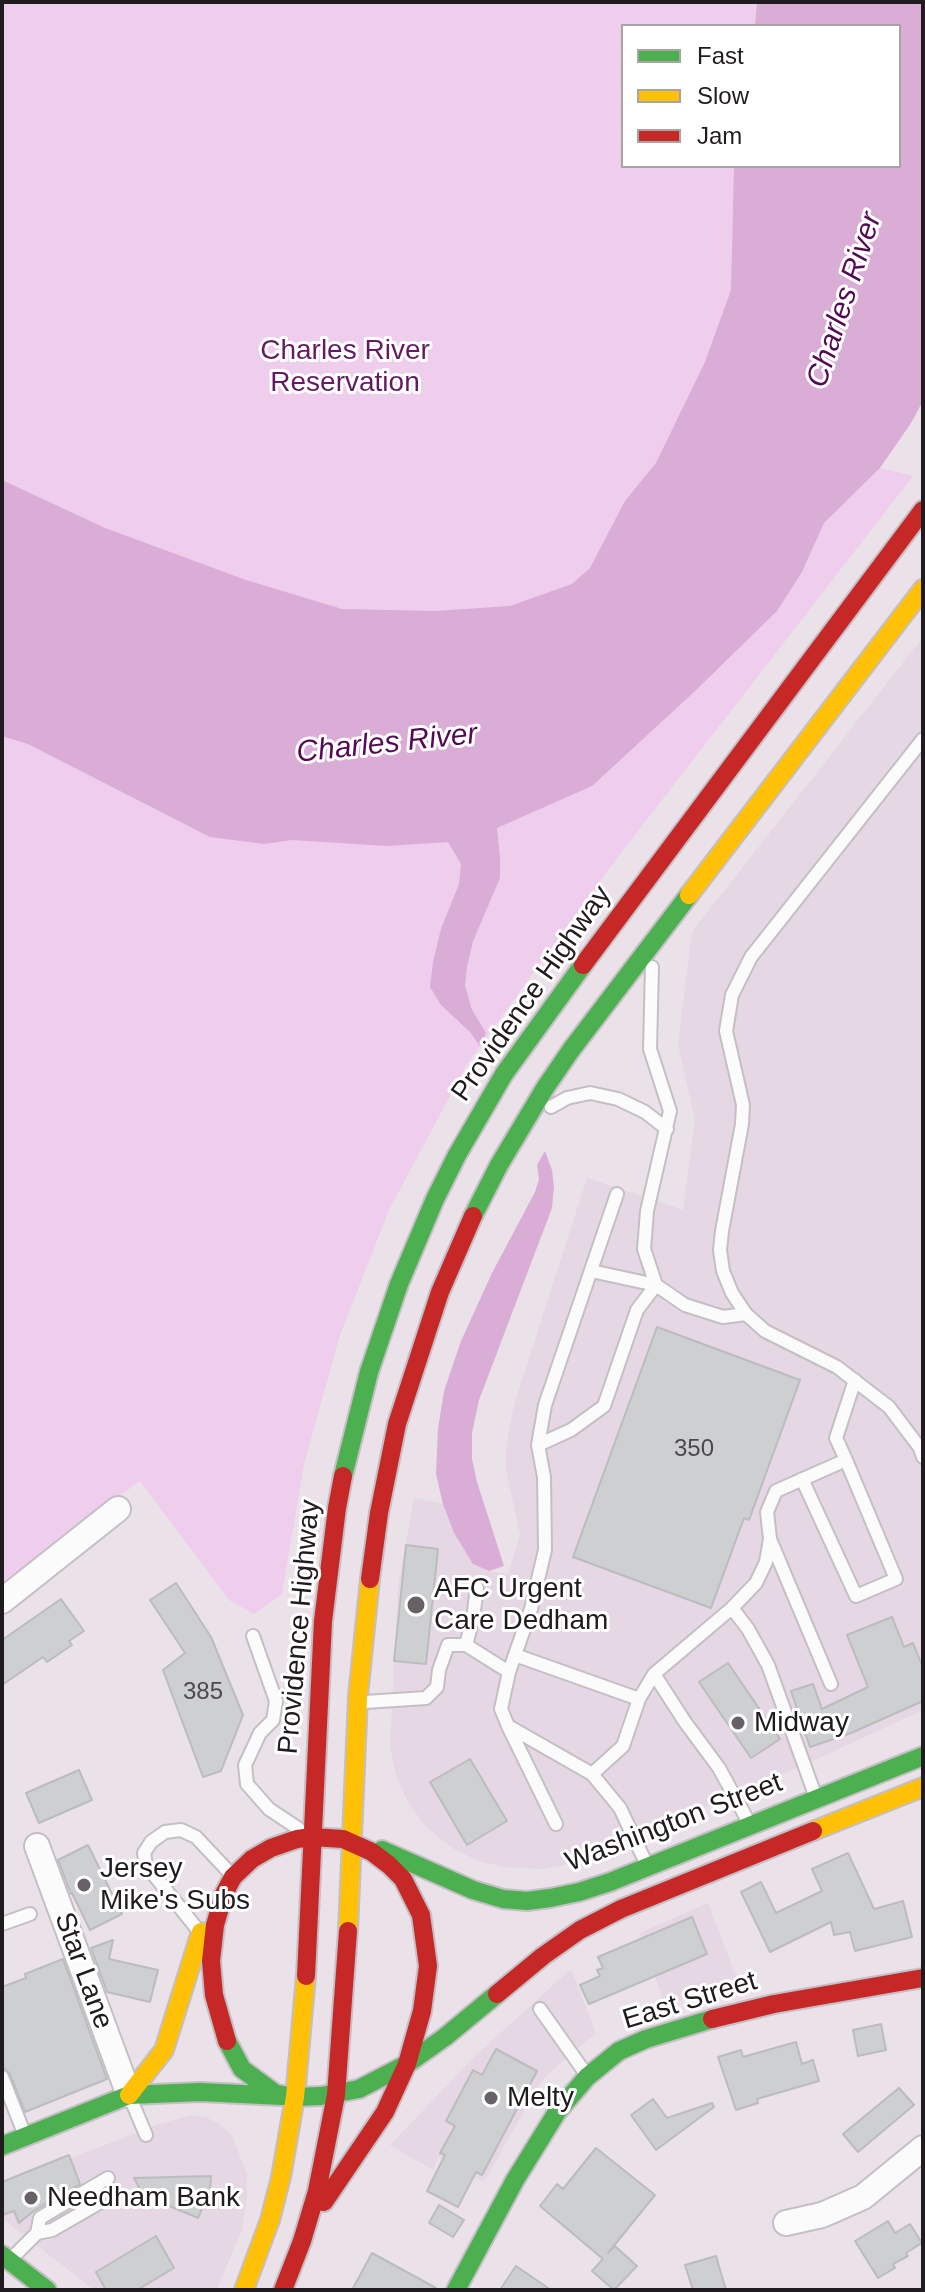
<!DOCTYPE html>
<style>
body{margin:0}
#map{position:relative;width:925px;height:2292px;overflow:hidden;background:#eae2e8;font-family:Arial,sans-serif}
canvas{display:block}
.frame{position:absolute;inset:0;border:4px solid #201b1f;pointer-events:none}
.legend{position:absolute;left:621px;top:24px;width:280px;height:144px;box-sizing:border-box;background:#fff;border:2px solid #a6a4a5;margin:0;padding:10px 14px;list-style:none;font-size:24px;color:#201b1f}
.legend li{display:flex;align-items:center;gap:16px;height:40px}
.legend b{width:40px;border:2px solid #a6a4a5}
</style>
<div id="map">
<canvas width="925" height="2292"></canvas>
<div class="frame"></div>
<ul class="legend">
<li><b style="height:10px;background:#4caf50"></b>Fast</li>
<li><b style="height:10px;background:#ffc107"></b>Slow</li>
<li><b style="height:10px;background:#c62828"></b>Jam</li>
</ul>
</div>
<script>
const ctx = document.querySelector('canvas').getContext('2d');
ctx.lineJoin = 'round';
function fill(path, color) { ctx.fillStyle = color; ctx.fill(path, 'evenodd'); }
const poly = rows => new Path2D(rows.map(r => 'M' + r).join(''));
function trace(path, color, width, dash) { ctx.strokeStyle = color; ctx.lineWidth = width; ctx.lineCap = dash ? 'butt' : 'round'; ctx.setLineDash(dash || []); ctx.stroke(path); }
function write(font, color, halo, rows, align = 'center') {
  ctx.font = font + ' Arial,sans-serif'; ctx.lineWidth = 6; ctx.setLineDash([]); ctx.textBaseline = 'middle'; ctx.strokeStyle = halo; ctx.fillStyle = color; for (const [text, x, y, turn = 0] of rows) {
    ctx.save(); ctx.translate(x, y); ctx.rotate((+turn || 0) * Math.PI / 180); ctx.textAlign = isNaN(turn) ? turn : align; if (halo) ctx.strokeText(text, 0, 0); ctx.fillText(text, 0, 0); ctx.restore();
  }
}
fill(poly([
 [923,637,923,1710,799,1767,741,1791,676,1821,606,1847,578,1862,544,1869,503,1867,476,1860,454,1849,426,1827,408,1802,397,1778,390,1748,398,1587,414,1498,443,1504,454,1533,473,1564,489,1571,508,1574,520,1535,506,1469,506,1449,514,1405,587,1178,683,1210,695,1120,678,1044,692,932],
 [708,1903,739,1984,665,2005,640,1933],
 [571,1969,596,2033,549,2073,538,2086,484,2182,438,2157,433,2170,390,2145,475,2056],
 [192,2115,206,2117,220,2125,232,2135,247,2175,247,2197,242,2229,217,2290,94,2290,2,2218,2,2185,159,2124]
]), '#e5d7e3');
fill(poly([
 [2,2,757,2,755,26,623,26,623,166,863,166,625,627,2,595],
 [880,468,913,476,614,862,467,1064,389,1210,340,1335,304,1464,282,1594,254,1614,229,1600,140,1481,2,1582,2,721,802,572,824,523]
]), '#efcdec');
fill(poly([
 [757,2,923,2,923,401,911,423,880,468,824,523,802,572,777,611,695,691,592,786,497,828,500,859,500,878,473,941,467,967,465,986,472,1010,486,1033,480,1046,470,1032,441,1005,430,987,433,962,441,929,459,884,461,864,448,842,387,846,292,840,264,844,210,837,28,744,2,736,2,480,105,528,246,580,342,609,435,611,510,606,572,584,590,568,625,501,656,463,705,362,731,290,734,166,899,166,899,26,755,26],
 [545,1151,552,1170,554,1187,552,1208,479,1400,472,1433,472,1459,477,1482,504,1566,489,1571,473,1564,454,1533,443,1504,436,1474,438,1429,444,1391,461,1341,492,1273,535,1192,539,1179,537,1165]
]), '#d9add6');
const building = poly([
 [657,1327,800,1380,749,1520,744,1518,711,1608,573,1557,657,1327],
 [406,1545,438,1549,426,1664,394,1661,406,1545],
 [176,1583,211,1637,243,1715,221,1771,203,1777,163,1670,185,1653,150,1600,176,1583],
 [61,1599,84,1631,69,1641,72,1645,47,1662,43,1657,2,1685,2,1640,61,1599],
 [892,1617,904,1647,913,1643,923,1668,923,1701,851,1733,810,1747,791,1691,813,1684,822,1709,868,1687,847,1635,892,1617],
 [728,1663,780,1739,751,1758,699,1682,728,1663],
 [470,1759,507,1821,467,1845,430,1782,470,1759],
 [79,1770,92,1800,39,1823,26,1793,79,1770],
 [88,1845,122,1914,90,1930,72,1893,71,1894,58,1860,88,1845],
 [848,1853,874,1909,903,1901,912,1937,855,1951,850,1932,834,1935,831,1922,770,1952,741,1892,761,1882,776,1913,822,1891,812,1869,848,1853],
 [692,1917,707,1954,589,2004,580,1985,600,1976,597,1970,603,1968,598,1957,692,1917],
 [113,1940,109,1959,158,1970,150,2002,107,1992,91,1948,113,1940],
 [63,1959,107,2079,25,2112,10,2074,2,2066,2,1987,26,1978,25,1974,63,1959],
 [881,2024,886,2050,858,2056,853,2030,881,2024],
 [796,2042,802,2064,813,2060,819,2081,757,2099,758,2103,736,2110,718,2057,741,2050,743,2057,796,2042],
 [496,2049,537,2071,482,2175,476,2172,458,2207,427,2191,445,2155,440,2153,455,2126,446,2121,473,2070,482,2075,496,2049],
 [899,2088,914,2105,858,2152,843,2134,899,2088],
 [653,2099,667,2118,712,2103,714,2107,656,2150,631,2115,653,2099],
 [596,2148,655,2195,608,2253,615,2246,637,2266,614,2290,592,2271,603,2259,540,2206,557,2184,563,2189,596,2148],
 [69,2155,80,2184,35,2210,19,2223,14,2211,2,2215,2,2182,69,2155],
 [211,2176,210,2190,198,2218,143,2195,134,2178,211,2176],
 [439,2205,464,2220,453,2237,429,2223,439,2205],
 [888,2221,895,2233,910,2224,922,2243,906,2253,908,2256,893,2264,895,2268,878,2278,855,2241,888,2221],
 [156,2236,174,2268,137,2290,106,2290,96,2272,156,2236],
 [372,2253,436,2288,435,2290,352,2290,372,2253],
 [716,2256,726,2290,693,2290,685,2265,716,2256],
 [516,2266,551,2290,500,2290,516,2266]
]);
fill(building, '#cecfd1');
trace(building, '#bbbcbe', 2);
const lane = poly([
 [923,739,751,957,732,995,726,1031,743,1105,742,1124,722,1231,720,1250,723,1271,732,1293,746,1314,765,1331,837,1367,889,1407,920,1448,923,1457],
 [652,967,650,1049,670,1111,647,1211,644,1249,656,1285,685,1305,723,1317,746,1314],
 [551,1107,567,1098,590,1093,618,1099,645,1112,667,1129],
 [617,1194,545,1405,538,1445,544,1477,545,1550,531,1609,509,1672,501,1709,508,1726,592,1774,620,1808,645,1861],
 [538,1445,571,1430,604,1406,637,1310,656,1285,591,1271],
 [802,1479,856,1596,896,1579,846,1460],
 [770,1539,831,1684],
 [732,1608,748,1629,768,1665,814,1792],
 [253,1636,276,1701,273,1720,260,1733,245,1765,247,1784,269,1809,299,1829],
 [466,1645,509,1672],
 [515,1655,639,1699,654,1674,732,1608,756,1583,766,1562,770,1539,767,1512,776,1491,846,1460,836,1438,855,1380],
 [654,1674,685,1722,719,1768,747,1819],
 [365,1702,426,1698,437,1687,439,1670,448,1645,466,1645,473,1618,477,1588],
 [508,1726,556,1824],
 [592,1774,623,1746,639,1699],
 [2,1924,30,1914],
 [198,1930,146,1865,144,1853,151,1842,165,1832,181,1830,196,1837,229,1872],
 [540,2009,586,2074],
 [2,2077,24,2133],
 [132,2102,146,2135],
 [37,2233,52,2230,99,2203],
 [13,2257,37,2233,40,2218,108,2178]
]);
const street = poly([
 [2,1601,118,1509],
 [37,1846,129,2095],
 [786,2223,822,2215,863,2197,923,2148]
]);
const fast = poly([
 [473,1216,499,1165,545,1088,571,1050,689,895],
 [343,1476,369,1372,399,1284,435,1199,457,1155,504,1074,583,965],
 [382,1850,473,1890,503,1899,527,1901,550,1898,579,1892,610,1882,923,1756],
 [227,2041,242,2069,276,2094,295,2097,321,2096,359,2089,407,2064,445,2037,497,1994],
 [2,2146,129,2095,200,2092,283,2096],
 [2,2255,47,2290],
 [456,2290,515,2180,557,2112,587,2077,619,2051,646,2039,712,2019]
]);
const slow = poly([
 [689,895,923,589],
 [813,1831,923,1787],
 [348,1931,358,1696,370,1579],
 [129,2095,164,2050,201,1932],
 [244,2290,270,2220,281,2177,295,2097,306,1976]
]);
const jam = poly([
 [583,965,923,510],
 [370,1579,379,1513,397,1424,440,1292,473,1216],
 [306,1976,323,1621,337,1508,343,1476],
 [497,1994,543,1956,580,1930,621,1909,813,1831],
 [712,2019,774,2004,923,1978],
 [227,2041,214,1995,211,1961,215,1925,224,1894,233,1877,252,1859,271,1848,297,1839,312,1837,343,1839,372,1852,389,1865,403,1879,421,1915,428,1966,422,2011,407,2064],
 [324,2202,385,2112,407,2064],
 [283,2290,302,2241,317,2191,336,2095,348,1931]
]);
trace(lane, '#c4bfc4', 16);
trace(street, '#c4bfc4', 28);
trace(fast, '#c4bfc4', 22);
trace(slow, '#c4bfc4', 22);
trace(jam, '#c4bfc4', 22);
trace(lane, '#fcfbfc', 12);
trace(street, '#fcfbfc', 24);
trace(fast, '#4caf50', 18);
trace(slow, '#ffc107', 18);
trace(jam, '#c62828', 18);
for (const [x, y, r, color] of [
 [416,1605,10,"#676165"],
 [738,1723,8,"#676165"],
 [84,1885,8,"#676165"],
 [491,2098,8,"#676165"],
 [31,2198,8,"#676165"]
]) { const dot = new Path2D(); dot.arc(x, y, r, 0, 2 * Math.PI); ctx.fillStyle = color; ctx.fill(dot); trace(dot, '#fff', 3); }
write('24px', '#4c494c', null, [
 ["350",694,1449],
 ["385",203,1692]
]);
write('28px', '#631c63', '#fff', [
 ["Charles River",345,351],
 ["Reservation",345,383]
]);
write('28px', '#201b1f', '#fff', [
 ["Providence Highway",532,994,-55],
 ["Providence Highway",300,1627,-85],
 ["Washington Street",674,1823,-21],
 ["Star Lane",83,1971,70],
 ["East Street",690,2001,-17]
]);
write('28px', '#201b1f', '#fff', [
 ["AFC Urgent",434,1589],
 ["Care Dedham",434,1621],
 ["Midway",754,1723],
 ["Jersey",100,1869],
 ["Mike's Subs",100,1901],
 ["Melty",507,2098],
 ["Needham Bank",47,2198]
], 'left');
write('italic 30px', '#540a54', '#fff', [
 ["Charles River",845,300,-72],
 ["Charles River",387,744,-6]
]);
</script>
